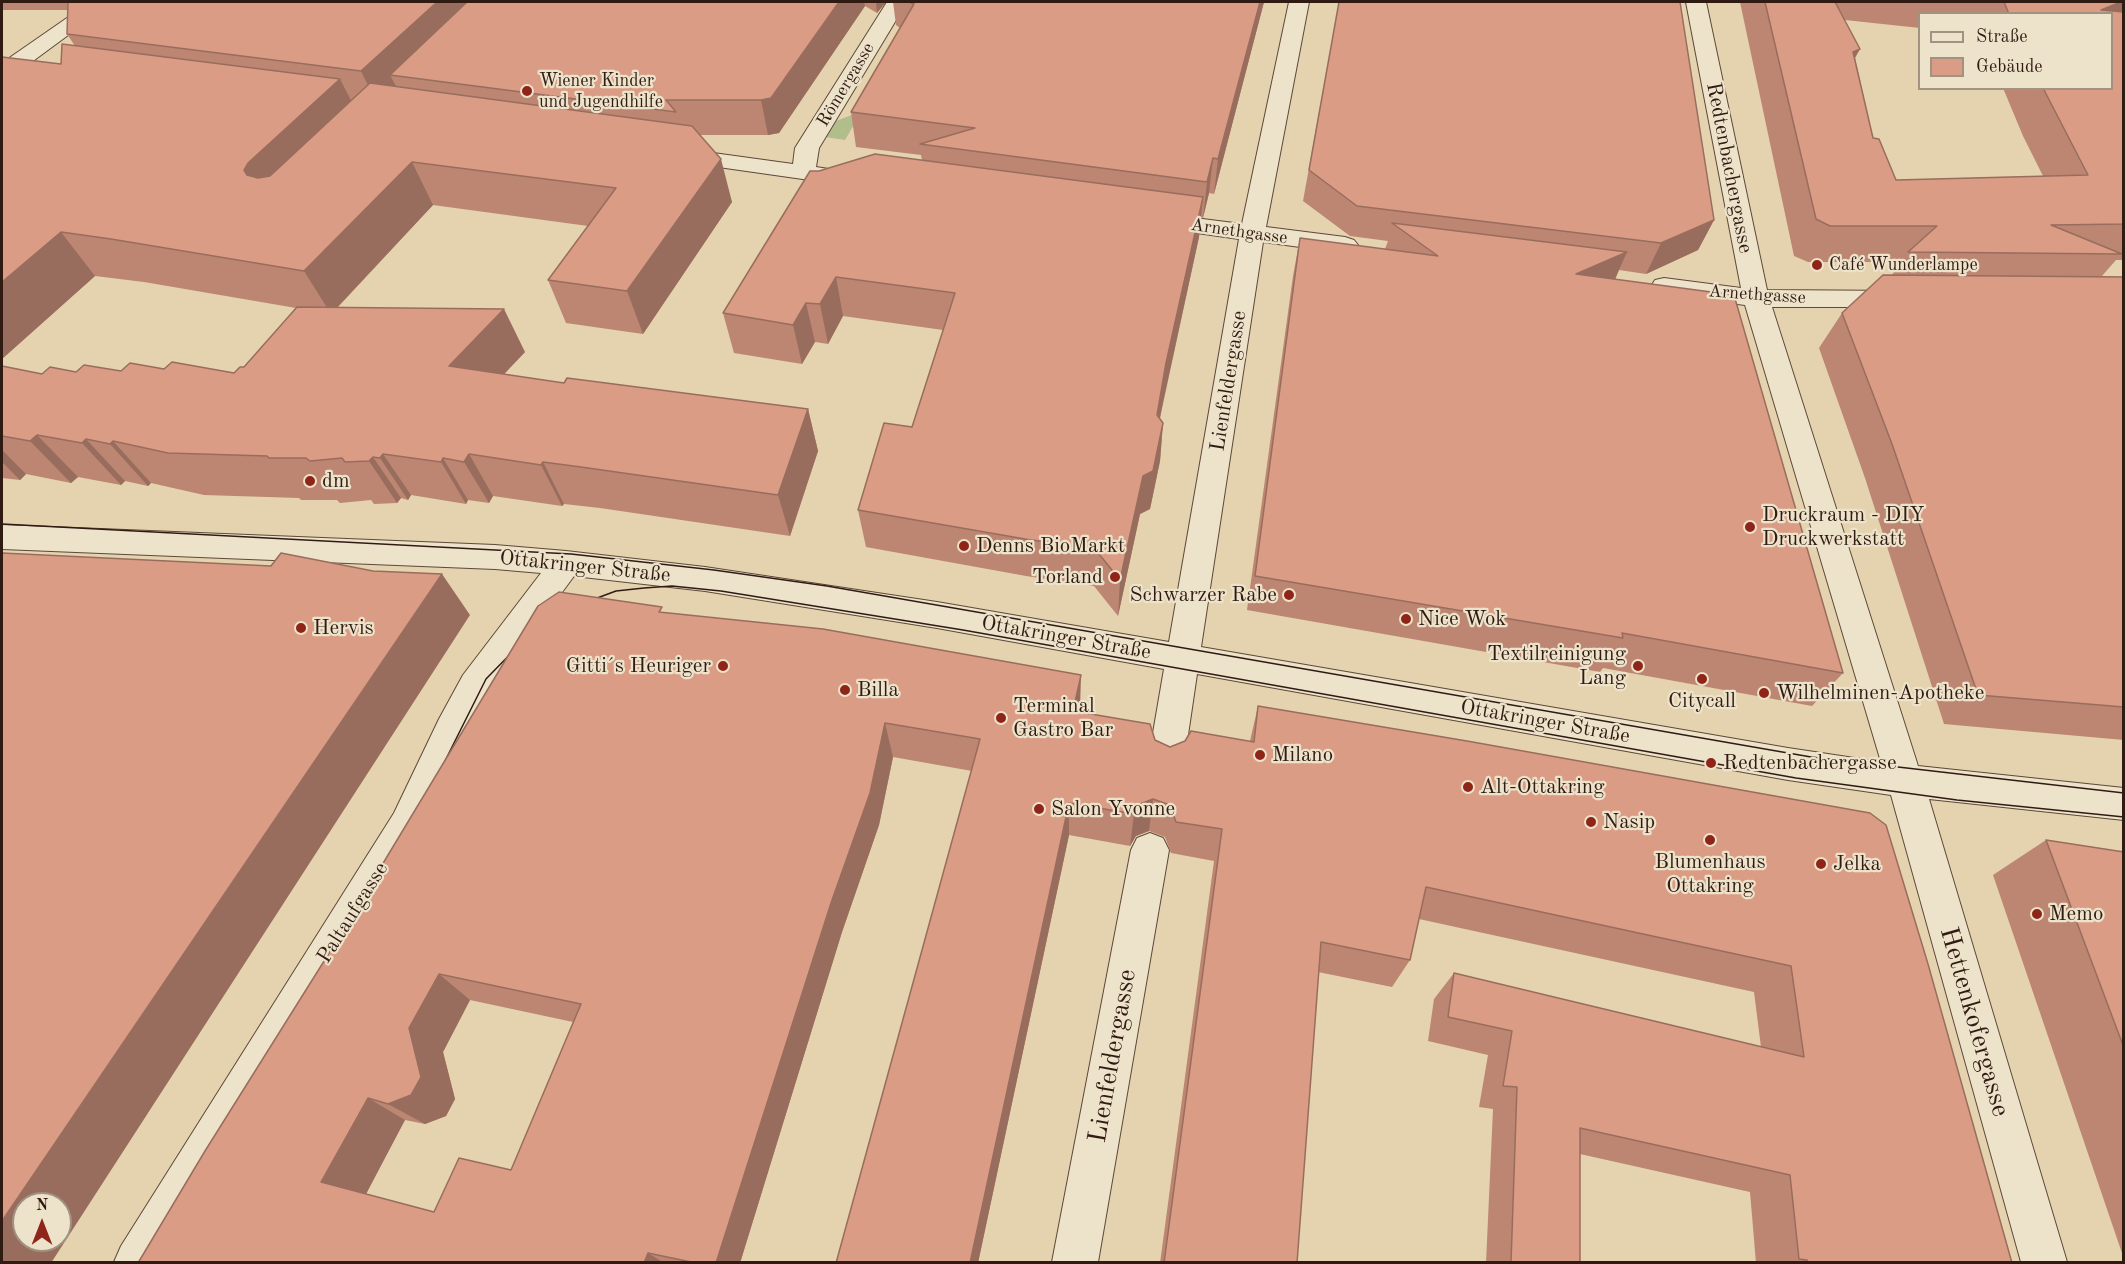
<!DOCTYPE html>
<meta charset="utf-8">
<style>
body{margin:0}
#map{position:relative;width:2125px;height:1264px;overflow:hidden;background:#e4d3ae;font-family:"Old Standard TT",serif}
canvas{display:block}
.frame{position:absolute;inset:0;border:3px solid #301b13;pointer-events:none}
.legend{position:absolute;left:1918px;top:12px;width:195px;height:78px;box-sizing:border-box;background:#ede2ca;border:2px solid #a19281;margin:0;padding:8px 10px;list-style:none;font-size:18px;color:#301b13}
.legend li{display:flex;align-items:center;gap:12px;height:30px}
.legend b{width:30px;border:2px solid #a19281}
.north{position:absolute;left:12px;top:1192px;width:60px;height:60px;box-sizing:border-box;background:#ede2ca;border:2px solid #a19281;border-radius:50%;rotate:0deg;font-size:16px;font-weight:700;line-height:24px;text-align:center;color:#301b13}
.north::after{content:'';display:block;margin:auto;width:21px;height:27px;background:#8f2418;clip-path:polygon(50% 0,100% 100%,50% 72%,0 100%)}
</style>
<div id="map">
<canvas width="2125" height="1264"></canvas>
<div class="frame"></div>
<ul class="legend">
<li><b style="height:8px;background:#ede2ca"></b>Straße</li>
<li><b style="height:16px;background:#db9c85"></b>Gebäude</li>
</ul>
<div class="north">N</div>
</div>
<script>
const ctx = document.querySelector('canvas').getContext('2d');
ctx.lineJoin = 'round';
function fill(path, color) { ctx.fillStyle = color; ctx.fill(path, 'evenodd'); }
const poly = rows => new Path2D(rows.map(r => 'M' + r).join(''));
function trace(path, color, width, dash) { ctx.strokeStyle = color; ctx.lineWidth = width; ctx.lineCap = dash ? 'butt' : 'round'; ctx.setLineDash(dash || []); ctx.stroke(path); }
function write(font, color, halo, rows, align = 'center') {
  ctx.font = font + ' "Old Standard TT",serif'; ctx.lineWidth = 4.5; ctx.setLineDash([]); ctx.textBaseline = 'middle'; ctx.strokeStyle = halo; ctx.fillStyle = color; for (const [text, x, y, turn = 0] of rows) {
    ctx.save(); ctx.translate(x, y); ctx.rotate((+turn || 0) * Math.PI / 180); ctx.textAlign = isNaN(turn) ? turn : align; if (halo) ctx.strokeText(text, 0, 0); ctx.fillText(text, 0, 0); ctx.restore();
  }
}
fill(poly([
 [862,111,845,140,825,137,836,121]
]), '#b2bd8c');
const street = poly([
 [90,2,113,2,10,78,2,79,2,63,90,2],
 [887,2,907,2,819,148,816,167,860,174,864,179,860,184,852,186,669,160,665,155,669,150,677,148,793,164,795,148,887,2],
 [1289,2,1309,2,1266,227,1345,237,1354,240,1358,245,1354,250,1345,253,1263,242,1201,647,1788,748,1881,762,1745,305,1664,294,1655,292,1651,286,1655,280,1664,278,1741,288,1686,2,1706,2,1767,290,1903,291,1912,293,1916,299,1912,305,1903,307,1772,307,1918,766,2124,788,2124,820,1929,799,2067,1262,2021,1262,1891,795,1788,780,1197,674,1184,762,1179,773,1166,778,1153,773,1148,762,1164,669,937,628,705,591,574,576,487,695,420,837,163,1262,114,1262,121,1246,394,813,439,719,463,675,541,573,495,569,2,549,2,525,495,545,566,551,705,567,937,602,1169,642,1239,239,1155,227,1146,225,1143,220,1146,215,1155,213,1242,224,1289,2],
 [1150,833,1163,838,1169,850,1098,1262,1052,1262,1131,850,1137,838,1150,833]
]);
trace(street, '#5d493a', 2);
fill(street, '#ede2ca');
trace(poly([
 [2,524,571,554,714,570,827,586,1811,757,2124,793],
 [581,604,616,591,644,588,672,586,721,591,963,630,1796,778,1957,800,2124,817],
 [436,779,486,679,525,639]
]), '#301b13', 1.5);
fill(poly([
 [2,2,886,2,877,13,865,6,779,133,768,135,701,135,732,202,643,334,566,323,548,280,588,226,433,205,338,307,525,352,504,374,564,383,808,409,818,451,790,536,600,508,564,504,562,506,493,496,489,503,468,500,466,504,411,495,408,500,401,498,397,503,374,504,371,500,340,503,337,500,301,500,299,498,204,495,151,483,148,486,125,481,121,485,78,477,71,483,26,474,20,480,2,478,2,366,42,374,164,369,234,373,244,367,296,308,144,282,95,276,2,359,61,64,75,46,67,34,68,10,2,10],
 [893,2,1264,2,1214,194,1209,193,1203,218,1201,217,1199,237,1160,418,1163,423,1160,461,1150,509,1140,514,1118,616,1094,586,1026,576,866,547,858,510,912,427,943,330,843,316,828,344,815,342,802,364,734,353,723,313,819,171,922,160,921,155,856,147,851,112,900,28,896,25],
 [1339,2,1714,220,1698,250,1646,274,1619,270,1615,280,1843,673,1812,706,1603,668,1600,672,1247,610,1293,276,1300,238,1385,249,1388,241,1350,236,1303,201],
 [1740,2,2124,2,2124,260,2116,260,2102,276,2124,277,2124,740,1944,724,1865,478,1819,348,1842,313,1892,275,1901,262,1808,262,1794,256],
 [1920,14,2112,14,2112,88,2003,88,2023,136,2043,176,1896,180,1873,138,1855,58,1845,20,1920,28],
 [664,613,1080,710,1080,712,1170,747,1250,741,1258,706,1870,813,2012,1263,1756,1263,1750,1192,1580,1154,1580,1263,1486,1263,1493,1109,1479,1107,1488,1055,1428,1041,1434,999,1454,973,1761,1047,1754,992,1419,919,1410,960,1392,987,1318,972,1297,1263,1160,1263,1214,861,1171,853,1165,837,1149,831,1136,836,1130,846,1069,835,978,1263,836,1263,972,771,893,757,879,825,842,932,740,1263,138,1263],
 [470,1000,573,1022,511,1170,434,1212,365,1194,405,1120,425,1124,446,1116,455,1099,443,1052],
 [2046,840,2124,852,2124,1259,1993,875]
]), '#bc8672');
fill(poly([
 [437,2,487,2,390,75,397,88,378,106,361,71],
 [839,2,864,2,865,6,779,133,768,135,761,100],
 [876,2,886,2,877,13],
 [1260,2,1264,2,1214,194,1218,159],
 [2121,2,2124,2,2124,26,2101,10],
 [1860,49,1840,85,1853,52],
 [340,79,362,122,271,213,244,170,248,163],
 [1213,158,1209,193,1203,218,1207,182],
 [721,159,732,202,643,334,627,291],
 [412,162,433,205,331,314,304,271],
 [1203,197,1199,237,1163,402,1153,454,1157,415,1166,363],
 [1714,220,1698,250,1646,274,1661,243],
 [61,232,95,276,2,359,2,282],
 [1627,252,1610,290,1576,274],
 [836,277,843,316,828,344,820,304],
 [806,303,815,342,802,364,793,325],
 [504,309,525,352,472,408,449,366],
 [808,409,818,451,790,536,778,495],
 [1163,423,1160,461,1150,509,1140,514,1118,616,1120,580,1143,476],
 [37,435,78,477,71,483,30,441],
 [86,439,125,481,121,485,82,443],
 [113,441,151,483,148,486,110,444],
 [2,450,26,474,20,480,2,462],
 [383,454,411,495,408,500,380,458],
 [469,454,493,496,489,503,464,462],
 [373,457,401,498,397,503,369,461],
 [443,458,468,500,466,504,441,462],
 [543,462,564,504,562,506,541,465],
 [442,574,470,615,51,1263,2,1263,2,1221],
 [24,1204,60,1204,60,1240,24,1240],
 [1081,675,1080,710,1072,746,1073,711],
 [885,723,893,757,879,825,842,932,740,1263,716,1263],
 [1153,799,1149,831,1136,836,1130,846,1134,814,1140,804],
 [1069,803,1069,835,978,1263,970,1263],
 [439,974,470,1000,443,1052,455,1099,446,1116,425,1124,388,1104,409,1028],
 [368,1098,405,1120,363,1200,321,1182],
 [648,1253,664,1263,644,1263]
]), '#996d5d');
const building = poly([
 [68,2,437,2,361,71,67,34,68,2],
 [467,2,839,2,771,98,761,100,666,100,676,112,390,75,467,2],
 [909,2,1260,2,1218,159,1213,158,1207,182,920,144,975,128,851,112,914,4,909,2],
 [1339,2,1680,2,1714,220,1661,243,1357,206,1309,170,1339,2],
 [1765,2,1835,2,1860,49,1853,52,1873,138,1879,139,1896,180,2088,175,2043,88,2112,88,2112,14,2009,14,2004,2,2121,2,2101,10,2124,12,2124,224,2051,225,2122,254,1908,252,1937,226,1830,226,1816,219,1765,2],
 [62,44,340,79,248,163,244,170,247,175,258,178,270,176,370,83,692,126,721,159,627,291,548,280,616,188,412,162,304,271,111,239,61,232,2,282,2,57,61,64,62,44],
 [875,154,1203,197,1166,363,1157,415,1163,423,1153,471,1143,476,1120,580,1095,549,1025,539,858,510,884,423,912,427,955,293,836,277,820,304,806,303,793,325,723,313,810,171,819,171,875,154],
 [1392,223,1627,252,1576,274,1734,295,1843,673,1622,633,1623,638,1255,576,1300,238,1438,256,1392,223],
 [1883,275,2124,277,2124,707,1978,695,1892,444,1842,313,1883,275],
 [297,307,504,309,449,366,564,383,567,378,808,409,778,495,581,467,543,462,541,465,469,454,464,462,443,458,441,462,383,454,380,458,373,457,369,461,345,462,342,458,310,461,306,458,269,458,267,456,168,453,113,441,110,444,86,439,82,443,37,435,30,441,2,436,2,366,42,374,50,367,76,372,84,365,121,371,130,363,164,369,172,362,234,373,240,367,244,367,297,307],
 [2,553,271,566,281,553,373,571,442,574,2,1221,2,553],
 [559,592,662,607,659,612,823,629,1081,675,1073,711,1150,724,1155,740,1170,747,1185,741,1191,731,1254,742,1258,706,1467,741,1870,813,1886,825,1928,964,2012,1263,1808,1263,1807,1260,1799,1259,1790,1175,1580,1128,1580,1263,1511,1263,1517,1087,1503,1086,1512,1031,1448,1017,1454,973,1804,1057,1791,966,1426,887,1410,960,1321,942,1297,1263,1164,1263,1222,829,1176,822,1170,805,1153,799,1140,804,1134,814,1069,803,970,1263,836,1263,980,739,885,723,870,793,831,903,716,1263,696,1263,648,1253,644,1263,138,1263,205,1151,326,958,538,606,559,592],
 [439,974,581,1004,511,1170,459,1158,434,1212,321,1182,368,1098,388,1104,411,1095,421,1077,409,1028,439,974],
 [2046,840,2124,852,2124,1048,2046,840]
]);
fill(building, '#db9c85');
trace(building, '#996d5d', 1.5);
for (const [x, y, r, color] of [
 [527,91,6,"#8f2418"],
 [1817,265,6,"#8f2418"],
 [310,481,6,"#8f2418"],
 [1750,527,6,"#8f2418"],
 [964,546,6,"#8f2418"],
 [1115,577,6,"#8f2418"],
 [1289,595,6,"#8f2418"],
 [1406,619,6,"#8f2418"],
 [301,628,6,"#8f2418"],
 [723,666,6,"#8f2418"],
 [1638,666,6,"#8f2418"],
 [1702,679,6,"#8f2418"],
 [845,690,6,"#8f2418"],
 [1764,693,6,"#8f2418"],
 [1001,718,6,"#8f2418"],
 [1260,755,6,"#8f2418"],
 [1711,763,6,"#8f2418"],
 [1468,787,6,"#8f2418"],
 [1039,809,6,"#8f2418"],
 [1591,822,6,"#8f2418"],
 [1710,840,6,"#8f2418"],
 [1821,864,6,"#8f2418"],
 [2037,914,6,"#8f2418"]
]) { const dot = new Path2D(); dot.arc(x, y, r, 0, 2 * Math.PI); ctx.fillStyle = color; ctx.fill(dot); trace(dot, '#ede2ca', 2); }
write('18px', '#301b13', '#ede2ca', [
 ["Wiener Kinder",539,81],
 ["und Jugendhilfe",539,102],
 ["Café Wunderlampe",1829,265]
], 'left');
write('18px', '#301b13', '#ede2ca', [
 ["Römergasse",846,85,-59],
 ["Arnethgasse",1239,232,8],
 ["Arnethgasse",1757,295,4]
]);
write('21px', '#301b13', '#ede2ca', [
 ["Redtenbachergasse",1729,168,79],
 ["Lienfeldergasse",1229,381,-81],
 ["Ottakringer Straße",585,567,6],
 ["Ottakringer Straße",1066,638,10],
 ["Ottakringer Straße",1545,722,10],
 ["Paltaufgasse",353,913,-58]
]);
write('21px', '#301b13', '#ede2ca', [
 ["dm",322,481],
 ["Druckraum - DIY",1762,515],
 ["Druckwerkstatt",1762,539],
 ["Denns BioMarkt",976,546],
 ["Torland",1103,577,"right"],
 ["Schwarzer Rabe",1277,595,"right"],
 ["Nice Wok",1418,619],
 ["Hervis",313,628],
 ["Textilreinigung",1626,654,"right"],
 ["Lang",1626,678,"right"],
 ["Gitti´s Heuriger",711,666,"right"],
 ["Billa",857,690],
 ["Wilhelminen-Apotheke",1776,693],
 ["Citycall",1702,701,"center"],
 ["Terminal",1013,706],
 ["Gastro Bar",1013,730],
 ["Milano",1272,755],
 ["Redtenbachergasse",1723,763],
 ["Alt-Ottakring",1480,787],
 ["Salon Yvonne",1051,809],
 ["Nasip",1603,822],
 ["Blumenhaus",1710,862,"center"],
 ["Ottakring",1710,886,"center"],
 ["Jelka",1833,864],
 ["Memo",2049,914]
], 'left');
write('26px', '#301b13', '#ede2ca', [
 ["Hettenkofergasse",1974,1022,74],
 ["Lienfeldergasse",1113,1056,-80]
]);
</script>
